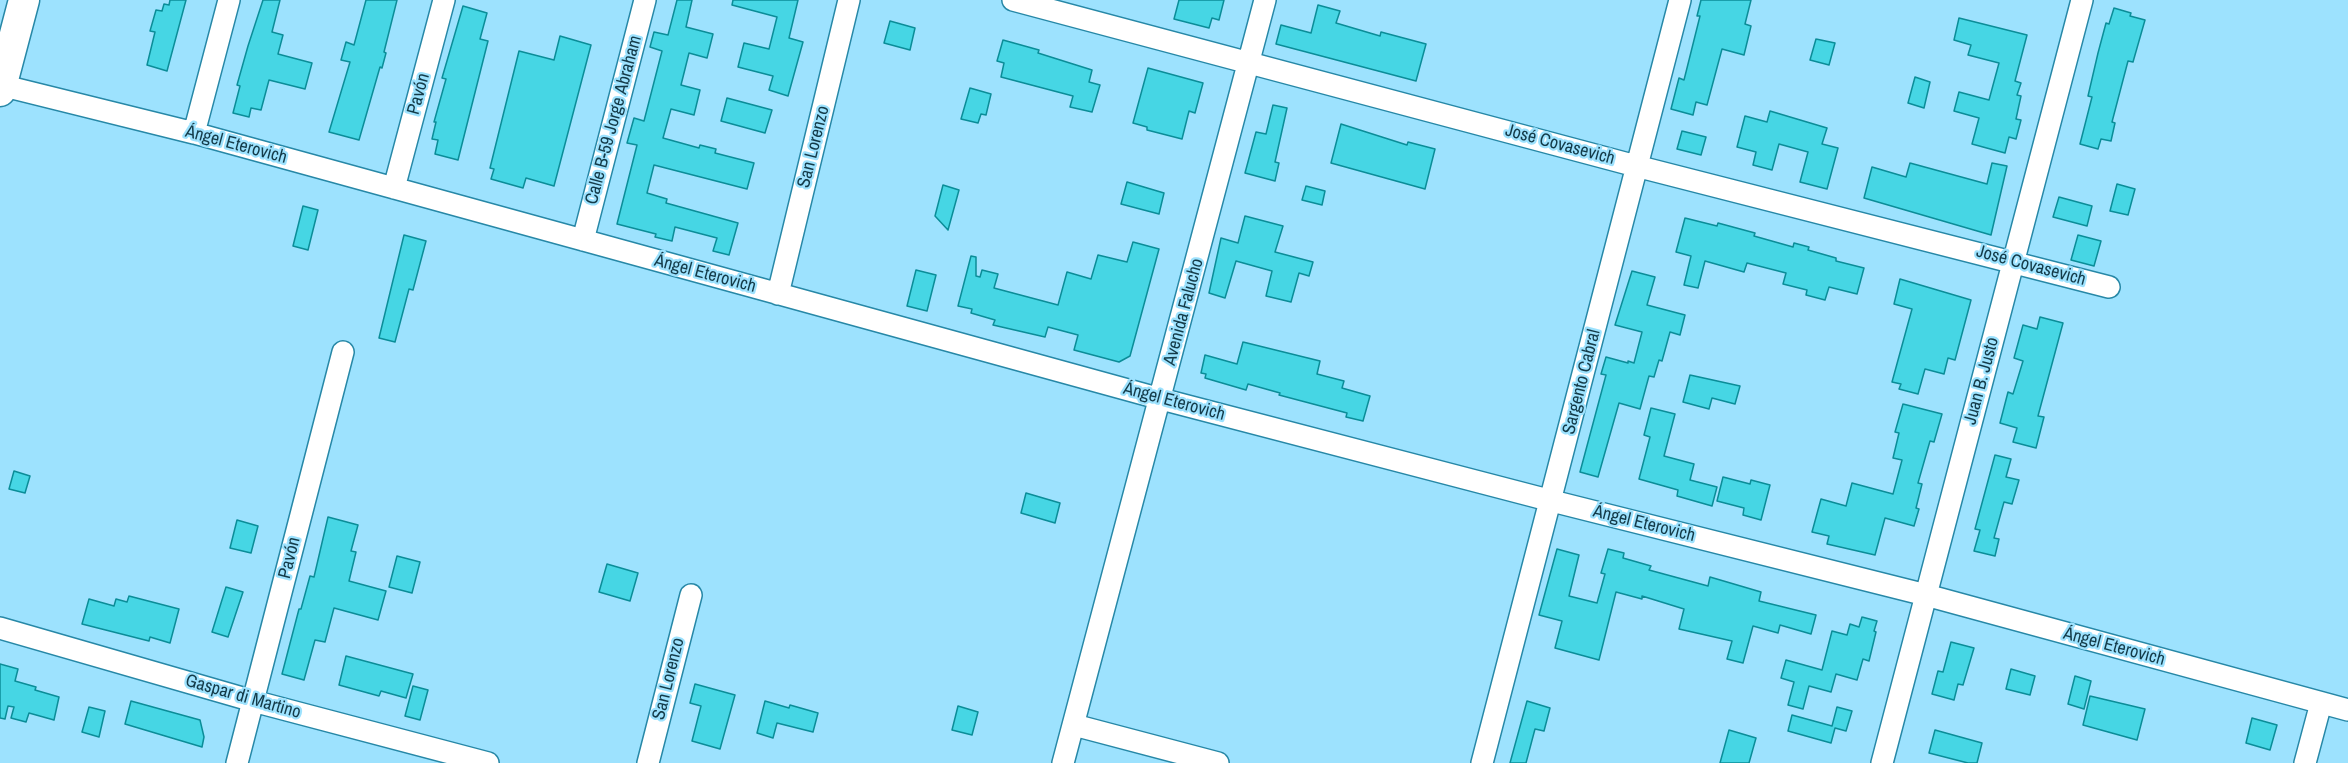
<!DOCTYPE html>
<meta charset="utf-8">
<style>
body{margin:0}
canvas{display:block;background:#9de2fe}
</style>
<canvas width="2348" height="763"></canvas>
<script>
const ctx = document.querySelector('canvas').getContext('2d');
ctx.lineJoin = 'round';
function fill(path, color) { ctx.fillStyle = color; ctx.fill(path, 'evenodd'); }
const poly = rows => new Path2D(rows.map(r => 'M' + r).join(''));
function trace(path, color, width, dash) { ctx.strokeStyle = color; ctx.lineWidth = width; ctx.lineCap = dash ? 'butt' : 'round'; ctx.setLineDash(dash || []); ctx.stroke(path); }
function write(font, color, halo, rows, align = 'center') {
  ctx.font = font + ' "Archivo Narrow",sans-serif'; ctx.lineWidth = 4.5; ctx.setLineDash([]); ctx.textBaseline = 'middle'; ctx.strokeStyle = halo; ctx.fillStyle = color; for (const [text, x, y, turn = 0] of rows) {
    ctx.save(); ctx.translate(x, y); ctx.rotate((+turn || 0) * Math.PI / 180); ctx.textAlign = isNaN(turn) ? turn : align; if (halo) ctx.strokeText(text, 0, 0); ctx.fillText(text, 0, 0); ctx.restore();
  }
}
const building = poly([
 [170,0,186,0,167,71,147,65,155,32,150,31,156,10,162,11,164,4,169,5,170,0],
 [263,0,280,0,272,32,283,35,278,54,312,63,305,89,269,80,261,110,251,108,249,117,233,113,240,86,237,85,248,46,263,0],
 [366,0,397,0,384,52,386,53,382,68,380,67,359,140,329,132,350,62,341,60,346,42,354,45,366,0],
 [677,0,692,0,686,27,713,34,707,58,689,53,681,85,700,90,694,115,671,109,663,138,699,148,700,145,716,149,715,153,754,163,747,189,654,165,647,193,667,199,666,203,738,223,729,255,713,251,717,238,675,227,672,241,655,237,656,234,617,224,637,145,627,143,634,118,644,121,662,51,650,47,654,32,668,35,677,0],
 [733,0,798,0,789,38,803,42,788,96,769,90,773,76,738,67,744,43,769,49,777,17,732,5,733,0],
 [1179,0,1224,0,1219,20,1212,18,1209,28,1174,19,1179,0],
 [1701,0,1751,0,1745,24,1751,26,1744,55,1722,49,1707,105,1696,102,1693,115,1671,109,1679,78,1684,80,1700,16,1697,16,1701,0],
 [1318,5,1340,11,1336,23,1380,36,1381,32,1426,44,1416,81,1276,44,1281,25,1311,33,1318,5],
 [463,6,487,13,480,39,488,41,458,160,435,154,438,140,432,139,436,122,434,122,446,79,442,78,463,6],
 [2114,8,2131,13,2130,16,2145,20,2133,62,2128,61,2112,122,2115,123,2111,141,2101,139,2098,149,2080,144,2092,97,2088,96,2098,53,2106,23,2109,24,2114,8],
 [1959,18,2027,35,2015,81,2021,83,2017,95,2021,96,2016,119,2021,120,2016,139,2009,137,2005,153,1972,144,1979,118,1954,111,1959,92,1989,100,1999,63,1968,55,1971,45,1954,40,1959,18],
 [890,21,915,28,910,50,884,43,890,21],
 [560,36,591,45,554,186,526,178,523,188,491,179,494,169,490,168,519,51,554,60,560,36],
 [1816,39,1835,43,1829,65,1810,60,1816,39],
 [1003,40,1039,50,1038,53,1092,70,1089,82,1100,85,1092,112,1070,107,1073,96,1001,77,1004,63,997,61,1003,40],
 [1148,68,1203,83,1195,113,1189,111,1182,139,1147,130,1147,127,1133,123,1148,68],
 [1915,77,1930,82,1924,108,1908,103,1915,77],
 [970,88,991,94,986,115,981,114,978,123,961,119,970,88],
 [727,98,772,110,765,133,721,121,727,98],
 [1273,105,1287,108,1275,162,1279,163,1275,181,1245,173,1256,132,1266,134,1273,105],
 [1770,111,1827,128,1822,144,1838,148,1827,189,1800,182,1808,152,1779,144,1772,170,1753,165,1756,152,1737,147,1745,116,1767,122,1770,111],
 [1341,124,1407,145,1408,142,1435,149,1425,189,1331,163,1341,124],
 [1682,131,1706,137,1701,155,1677,149,1682,131],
 [1910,163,1987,184,1992,163,2007,166,1991,235,1864,198,1872,167,1906,177,1910,163],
 [1127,182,1164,193,1159,214,1121,204,1127,182],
 [2117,184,2135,189,2128,215,2110,211,2117,184],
 [943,185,959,190,948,230,935,216,943,185],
 [1306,186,1325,191,1322,205,1302,200,1306,186],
 [2059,197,2092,206,2087,226,2053,217,2059,197],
 [303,206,318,210,308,250,293,246,303,206],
 [1245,216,1283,226,1275,252,1313,262,1309,276,1299,273,1291,302,1266,296,1272,271,1236,261,1225,298,1209,293,1221,238,1238,243,1245,216],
 [1685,218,1717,226,1718,223,1755,233,1754,236,1793,247,1794,243,1809,247,1808,250,1836,258,1836,261,1864,268,1857,294,1829,287,1825,300,1806,295,1807,290,1783,284,1786,273,1747,263,1744,272,1705,261,1698,288,1684,285,1691,256,1676,252,1685,218],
 [404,235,426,241,413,290,409,289,395,342,379,338,404,235],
 [2078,235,2101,241,2094,266,2071,260,2078,235],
 [1133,242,1159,249,1130,356,1119,362,1074,350,1078,335,1048,327,1045,337,993,325,995,320,971,313,972,309,958,306,971,256,976,257,976,276,980,277,982,270,998,274,994,288,1058,305,1067,272,1091,279,1098,255,1127,262,1133,242],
 [916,270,936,275,927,311,907,306,916,270],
 [1632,271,1655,277,1647,305,1685,315,1680,335,1670,332,1662,361,1659,360,1654,377,1649,376,1640,409,1619,403,1598,477,1580,472,1606,375,1601,374,1606,357,1628,363,1628,361,1634,363,1642,332,1615,325,1632,271],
 [1900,279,1971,300,1955,360,1948,358,1944,374,1925,369,1918,394,1899,389,1901,384,1892,382,1912,309,1894,304,1900,279],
 [2040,317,2063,323,2038,416,2044,417,2036,448,2013,442,2017,428,2000,423,2008,392,2013,394,2023,361,2014,358,2023,325,2037,329,2040,317],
 [1243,342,1320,361,1317,374,1344,381,1342,388,1370,396,1363,421,1346,417,1347,413,1279,395,1280,393,1248,384,1246,390,1205,378,1206,374,1201,373,1205,355,1237,364,1243,342],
 [1690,375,1740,386,1735,404,1712,398,1709,409,1683,402,1690,375],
 [1903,404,1942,414,1934,442,1930,441,1918,483,1922,484,1916,508,1919,509,1914,526,1885,518,1875,555,1827,544,1829,536,1812,532,1821,499,1846,506,1852,483,1893,494,1902,460,1893,458,1899,433,1895,432,1903,404],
 [1651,408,1675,414,1664,456,1694,464,1690,480,1717,487,1712,506,1677,496,1678,490,1639,479,1650,437,1644,435,1651,408],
 [1995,455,2011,459,2006,477,2019,480,2012,504,2004,502,1994,538,1999,539,1995,556,1974,551,1980,530,1975,529,1995,455],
 [14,471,30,476,25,493,9,489,14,471],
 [1723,477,1750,484,1751,480,1770,485,1761,520,1743,515,1744,508,1717,501,1723,477],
 [1026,493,1060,503,1055,523,1021,513,1026,493],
 [328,517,358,525,351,551,356,552,349,581,386,591,378,620,334,608,325,642,315,640,304,680,282,674,299,609,301,609,310,576,314,577,328,517],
 [237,520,258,526,251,553,230,548,237,520],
 [1557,549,1579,555,1569,596,1597,603,1605,574,1601,573,1608,549,1624,553,1623,558,1651,566,1649,570,1708,586,1710,577,1761,592,1759,601,1816,615,1811,634,1780,625,1778,633,1753,626,1743,663,1727,659,1732,641,1679,629,1684,609,1642,596,1642,599,1616,592,1599,660,1555,648,1562,621,1539,615,1557,549],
 [397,556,420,562,412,593,389,587,397,556],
 [607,564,638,573,630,601,599,592,607,564],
 [226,587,243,592,228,637,212,632,226,587],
 [129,596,179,609,170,643,150,637,149,641,82,624,89,599,114,606,116,599,127,602,129,596],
 [1862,617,1877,621,1874,631,1876,632,1869,661,1863,659,1857,680,1836,674,1831,692,1809,686,1803,709,1788,705,1794,682,1781,678,1786,660,1822,670,1832,631,1847,635,1850,624,1859,627,1862,617],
 [1951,642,1974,648,1963,685,1958,684,1954,700,1932,694,1938,671,1943,672,1951,642],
 [346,656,413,674,406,698,381,691,379,696,339,685,346,656],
 [0,664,18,669,15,681,36,687,35,690,59,697,54,720,29,713,26,722,11,718,14,707,8,706,5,719,0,718,0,664],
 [2011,669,2035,676,2030,695,2006,689,2011,669],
 [2075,676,2091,681,2084,709,2068,704,2075,676],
 [695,684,735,695,720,749,692,741,701,706,690,703,695,684],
 [413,686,428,690,420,720,405,716,413,686],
 [2090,696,2145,709,2137,740,2083,725,2090,696],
 [131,701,200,720,204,737,202,747,125,724,131,701],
 [765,701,789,708,790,705,818,713,813,732,777,723,773,738,757,733,765,701],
 [1527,701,1550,708,1544,731,1535,729,1526,763,1510,763,1527,701],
 [958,706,978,712,972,735,952,730,958,706],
 [89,707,105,711,99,737,82,732,89,707],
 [1837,707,1852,711,1846,731,1835,728,1831,743,1788,731,1792,715,1832,726,1837,707],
 [2252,718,2277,725,2270,750,2246,743,2252,718],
 [1729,730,1756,738,1749,763,1720,763,1729,730],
 [1935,730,1982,743,1977,763,1968,763,1929,753,1935,730]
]);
fill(building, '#46d6e4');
trace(building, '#0b8d98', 1.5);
const street = poly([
 [1013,0,1636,166,2109,287],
 [0,85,194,133,1161,399,1552,501,1926,595,2348,710],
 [194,133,229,0],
 [394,188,444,0],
 [583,240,645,0],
 [778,294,849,0],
 [0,628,253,701,488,763],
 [1074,725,1218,763],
 [237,763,343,352],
 [648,763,691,595],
 [1063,763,1265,0],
 [1482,763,1680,0],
 [1882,763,2082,0],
 [2305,763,2321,703]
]);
const secondary = poly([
 [0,91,24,0]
]);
trace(street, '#2788a7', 24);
trace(secondary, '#2788a7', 33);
trace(street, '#fff', 21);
trace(secondary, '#fff', 30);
write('18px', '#143b49', '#9de2fe', [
 ["Pavón",419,94,-75],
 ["Calle B-59 Jorge Abraham",614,120,-75],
 ["Ángel Eterovich",236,145,15],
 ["José Covasevich",1560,145,15],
 ["San Lorenzo",814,147,-76],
 ["José Covasevich",2031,266,15],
 ["Ángel Eterovich",705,274,15],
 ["Avenida Falucho",1184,312,-75],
 ["Juan B. Justo",1982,381,-75],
 ["Sargento Cabral",1582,382,-76],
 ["Ángel Eterovich",1174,402,15],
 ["Ángel Eterovich",1644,524,14],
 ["Pavón",290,558,-76],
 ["Ángel Eterovich",2114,647,15],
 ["San Lorenzo",669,679,-76],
 ["Gaspar di Martino",243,697,16]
]);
</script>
